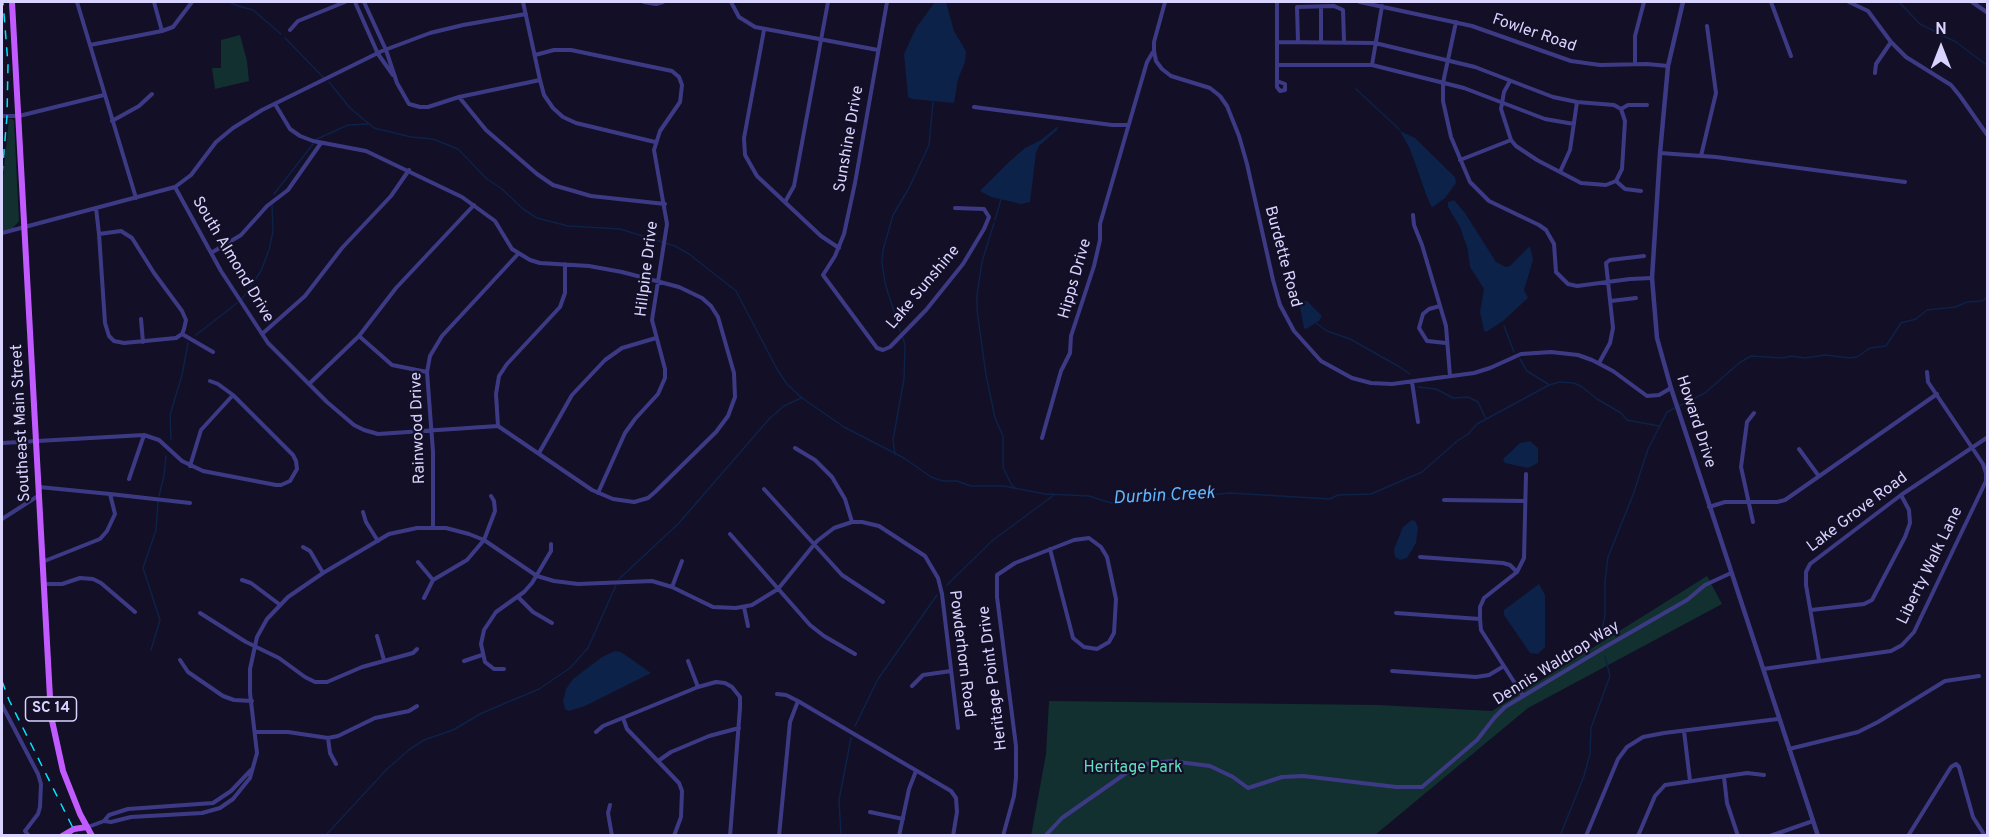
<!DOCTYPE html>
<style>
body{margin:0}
#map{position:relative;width:1989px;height:837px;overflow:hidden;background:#130f26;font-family:Overpass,sans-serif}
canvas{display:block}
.frame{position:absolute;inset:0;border:3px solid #d9d4ff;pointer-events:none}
.north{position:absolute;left:1911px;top:18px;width:60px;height:60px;-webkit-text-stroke:4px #130f26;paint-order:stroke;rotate:0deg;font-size:16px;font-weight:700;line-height:24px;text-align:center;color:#d9d4ff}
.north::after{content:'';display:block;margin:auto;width:21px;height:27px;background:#d9d4ff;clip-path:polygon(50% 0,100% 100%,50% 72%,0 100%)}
</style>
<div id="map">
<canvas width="1989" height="837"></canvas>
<div class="frame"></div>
<div class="north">N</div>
</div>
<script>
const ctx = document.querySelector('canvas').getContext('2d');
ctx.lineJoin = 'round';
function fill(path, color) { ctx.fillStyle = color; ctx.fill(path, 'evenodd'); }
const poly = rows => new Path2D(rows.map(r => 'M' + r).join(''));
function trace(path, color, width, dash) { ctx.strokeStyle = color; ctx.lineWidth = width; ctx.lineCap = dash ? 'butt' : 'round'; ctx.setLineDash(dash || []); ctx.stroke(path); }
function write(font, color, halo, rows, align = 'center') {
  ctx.font = font + ' Overpass,sans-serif'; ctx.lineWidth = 4.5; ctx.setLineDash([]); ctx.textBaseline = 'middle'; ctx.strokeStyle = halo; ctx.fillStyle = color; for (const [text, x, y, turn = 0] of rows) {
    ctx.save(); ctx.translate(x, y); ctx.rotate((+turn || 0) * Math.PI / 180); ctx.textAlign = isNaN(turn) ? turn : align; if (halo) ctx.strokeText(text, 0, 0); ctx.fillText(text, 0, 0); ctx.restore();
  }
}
fill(poly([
 [240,35,247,61,249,81,215,89,212,68,221,68,221,40],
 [9,119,12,119,14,121,19,221,13,228,2,231,2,186],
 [1707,576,1722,604,1528,708,1375,835,1031,836,1046,754,1049,701,1378,705,1492,711]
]), '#12302f');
fill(poly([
 [935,2,946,2,954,31,966,51,965,62,958,79,954,103,912,99,908,97,904,54,916,28],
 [1058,126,1057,130,1039,146,1036,153,1030,202,1021,204,991,197,980,191,1010,161,1025,148,1041,140],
 [1400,131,1415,138,1455,177,1456,183,1445,198,1433,207,1431,206,1426,194,1410,149],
 [1454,200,1465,213,1496,262,1506,267,1510,266,1530,246,1533,260,1524,290,1528,298,1503,321,1486,332,1484,330,1480,312,1484,289,1470,267,1468,250,1460,227,1448,207,1448,202],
 [1304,301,1307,301,1322,316,1319,321,1306,329,1304,328,1300,307,1300,303],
 [1530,441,1538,448,1538,463,1528,468,1505,463,1503,459,1520,443],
 [1412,520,1415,521,1418,527,1416,543,1407,558,1400,560,1395,557,1394,549,1403,527],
 [1539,584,1545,595,1545,647,1538,654,1530,653,1504,615,1504,610],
 [615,651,621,652,651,673,585,706,569,711,565,709,563,701,566,689,573,679,602,657]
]), '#0c2248');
trace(poly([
 [229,2,238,6,253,10,281,34],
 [1899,2,1920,24,1956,42,1988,66],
 [285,38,324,78],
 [329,82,350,108,374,128,411,137,433,139,458,149,487,179,502,189,523,209,537,218,568,226,620,229,675,246,689,254,736,291,777,369,787,384,802,398,844,427,904,458,931,477,943,481,957,481,971,486,1004,486,1045,494,1089,496,1111,503,1121,503,1230,493,1330,499,1338,495,1371,494,1422,472,1456,442,1468,434,1477,424,1549,385,1560,382,1574,383,1582,387,1597,399,1621,413,1627,420,1659,426],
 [1356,89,1400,130],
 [317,139,348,125,368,124],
 [274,194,313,144],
 [995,220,1001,199],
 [994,223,982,262,977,295,977,310,986,375,995,418,1003,436,1003,467,1011,484,1015,488],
 [242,299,261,271,269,250,273,231,272,205],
 [1316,323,1327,331,1350,339,1398,366,1410,374],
 [1504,326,1514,352],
 [900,331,885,283,882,262,883,250,893,215,909,188,929,145,933,102],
 [196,335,237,303],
 [1520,359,1527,371,1548,384],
 [1418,387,1436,389,1453,398,1468,397,1478,402,1486,419],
 [171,439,170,415,182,375,188,343],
 [895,454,893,440,904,379,905,345,903,338],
 [159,496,164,476,166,456],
 [619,579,678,524,770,418,784,406,801,398],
 [947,585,993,540,1054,495],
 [1599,642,1605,616,1605,581,1608,557,1633,495,1648,449,1667,412,1705,393,1739,363,1751,356,1783,358,1791,356,1805,358,1825,355,1850,358,1857,357,1870,348,1886,346,1901,323,1916,319,1927,310,1955,307,1967,302,1982,301,1988,297],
 [151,650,160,620,143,568,156,530,158,502],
 [855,726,878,679,937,595],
 [325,836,387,769,410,749,424,740,453,730,482,713,539,689,570,668,588,648,616,585],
 [841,836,839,800,851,738],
 [1560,836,1584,776,1590,754,1591,728,1610,676,1605,656]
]), '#0c2248', 1.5);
trace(poly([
 [77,2,136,198],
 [154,2,162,31],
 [355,2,378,54,393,75],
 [364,2,386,50,397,83,409,104,420,107,428,107,459,97,486,130,537,174,553,185,591,196,665,204],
 [523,2,540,80,544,95,553,108,563,117,576,123,655,142],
 [644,2,656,4,663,2],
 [731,2,739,17,755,27,878,50],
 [887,2,855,183,844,234,835,256,823,275,877,348,883,350,890,347,926,310,963,264,984,229,989,217,984,209,955,208],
 [1165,2,1154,42,1154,51,1156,61,1162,69,1171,76,1210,88,1220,96,1227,106,1239,136,1247,164,1273,280,1280,305,1294,331,1321,361,1352,378,1371,383,1392,384,1474,373,1490,368,1521,354,1551,352,1578,355,1592,360,1613,371,1647,396,1659,395,1671,388],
 [1277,2,1277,87,1280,91,1285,90,1285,84,1277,81],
 [1360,2,1472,26,1571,61,1600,65,1647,64,1668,66],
 [1771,2,1791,56],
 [1849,2,1868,11,1891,42,1906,57,1951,85,1960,96,1988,136],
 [1972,2,1988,13],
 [1321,7,1321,42],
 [1456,22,1443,83,1443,101,1451,137,1470,182,1489,201,1539,225,1546,230,1554,244,1556,272,1568,284,1577,286,1630,279,1652,278],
 [290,30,298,21,345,2],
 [764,30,744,138,745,155,757,176,821,236,839,248],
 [1277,42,1375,43,1475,67,1553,97,1577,102,1614,105,1621,109,1625,121,1622,169,1616,181,1606,185,1581,183,1537,160,1516,146,1511,140,1501,109,1504,92,1510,81],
 [1298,42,1297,7,1334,6,1343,10,1344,41],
 [90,45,162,31,173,27,192,2],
 [535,55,554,50,571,50,672,71,679,77,682,85,680,102,660,131,654,150,667,224,652,320,665,369,665,378,658,394,635,419,625,433,598,493],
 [1635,64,1635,36,1644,2],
 [1277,65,1372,65,1464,88,1545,119,1574,124],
 [1372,65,1382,6],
 [1875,73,1876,64,1891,42],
 [459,97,540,80],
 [974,107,1112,125,1128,125],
 [1621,109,1628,105,1647,105],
 [2,116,19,116,104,95],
 [112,121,139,106,152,94],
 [1660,153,1716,157,1905,182],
 [1701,156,1716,93,1707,26],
 [1460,160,1511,140],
 [1560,172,1570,150,1577,102],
 [1616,181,1625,189,1641,191],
 [175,187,221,271,268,343,327,402,354,425,364,430,378,434,498,426,592,490,613,499,634,502,648,498,655,492,716,432,728,416,735,397,734,373,718,317,711,306,702,298,679,287,622,272,589,266,540,263,530,260,512,249,495,221,462,197,366,151,313,141,300,136,290,129,275,104],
 [785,202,794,186,828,2],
 [96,208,99,234],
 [1413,215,1414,225,1422,245,1446,326,1450,376],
 [121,231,132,238,154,273,182,311,186,320,184,329,182,334,176,338,124,343,114,341,109,336,105,323,99,234,121,231],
 [2,233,175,187,191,175,216,142,233,128,262,110,382,51,430,33,463,25,526,14],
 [211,253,241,235,267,206,288,190,321,143],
 [1611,301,1636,298],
 [1440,306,1429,309,1423,314,1419,328,1427,341,1446,343],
 [141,319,143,342],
 [182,334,213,352],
 [262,334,305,296,342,248,391,196,409,170],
 [359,336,392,365,427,372],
 [1599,363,1610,343,1613,328,1606,263,1610,260,1644,256],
 [1412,382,1418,422],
 [309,384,359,336,396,288,474,205],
 [498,426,496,394,499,376,507,364,560,307,565,293,565,264],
 [1042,438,1061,371,1070,353,1071,336,1094,266,1100,240,1100,224,1124,141,1147,62,1153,52],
 [2,443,144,435,159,440,182,461,203,471,276,485,281,485,290,481,297,469,296,461,293,455,233,395,218,384,210,381],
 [795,448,815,460,832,477,845,499,852,522],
 [1799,449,1818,475],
 [539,453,572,395,605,360,622,348,656,338],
 [190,466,201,430,233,395],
 [129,479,144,435],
 [39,487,110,494,115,514,107,531,100,539,42,562],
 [764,489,842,575,883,602],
 [110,494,190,503],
 [1444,500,1525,501],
 [1709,507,1725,502,1777,502,1785,500,1937,394],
 [363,512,366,522,378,541],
 [2,519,38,496],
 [1753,522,1741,467,1747,422,1754,413],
 [433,528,433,452,427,372,430,356,442,336,518,254],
 [730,534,810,625,824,636,855,654],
 [303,547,310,551,323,573],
 [1420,557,1503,563,1510,565,1517,572],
 [418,562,433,580],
 [242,580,251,583,279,604],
 [44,584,62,584,80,578,93,579,101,583,135,612],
 [672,587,682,561],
 [518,597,533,612,552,623],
 [424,598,433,580,467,560,484,540,495,511,494,501,491,496],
 [744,607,748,626],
 [1811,610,1864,604,1872,600,1905,537,1910,523,1909,510,1901,495],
 [200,613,246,642,279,658,305,677,315,682,327,682,362,667,413,653,417,649],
 [1396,613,1480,619],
 [377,636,384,660],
 [180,660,188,672,223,696,234,700,252,701],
 [1819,660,1806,585,1806,572,1810,564,1901,495,1988,437],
 [464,661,482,655],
 [688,661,698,687],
 [504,669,494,669,485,662,481,644,484,630,496,612,524,592,532,583,551,551,551,544],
 [1763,669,1891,651,1902,645,1914,632,1986,481,1986,473,1983,464,1928,382,1927,372],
 [1392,671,1476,677,1489,675,1504,666],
 [912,686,923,675,951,671],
 [777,694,786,695,798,701,951,791,956,798,957,812,953,836],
 [1523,696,1481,630,1480,619,1480,607,1484,598,1517,572,1524,558,1526,474],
 [2,705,38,774,41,784,40,807,38,814,25,831,29,836],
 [623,718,627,729,679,783,682,791,681,817,674,836],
 [1684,731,1690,781],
 [256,732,288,732,328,738,338,736,375,718,409,711,417,706],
 [596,732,603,726,698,687,716,682,725,683,732,687,740,697,740,708,730,836],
 [328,738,330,753,336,764],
 [1789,749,1858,732,1878,722,1945,681,1979,676],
 [658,761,671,752,709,736,739,728],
 [1724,777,1727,803,1738,836],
 [610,805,608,813,612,836],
 [870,812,903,819],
 [104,821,111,822,131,817,202,813,220,808,233,799,250,778,257,753,250,693,250,669,257,637,267,619,288,597,323,573,389,534,417,528,446,528,469,534,484,540,537,576,554,581,578,584,652,581,672,587,713,607,736,608,752,605,778,589,817,541,834,528,852,522,862,522,879,526,925,556,938,578,942,594,958,728],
 [88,827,104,821,109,815,128,809,213,803,231,791,251,770],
 [779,836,790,722,798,701],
 [899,836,909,789,916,771],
 [1003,836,1014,796,1016,778,1016,746,997,597,997,575,1015,563,1074,540,1089,538,1101,547,1107,557,1116,599,1114,633,1109,642,1097,649,1084,647,1073,638,1050,549],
 [1045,836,1062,818,1132,769,1147,764,1171,761,1210,766,1233,777,1248,788,1282,777,1303,776,1396,787,1422,787,1477,740,1495,717,1505,707,1605,647,1687,600,1705,585,1731,573],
 [1586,836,1618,759,1627,747,1643,737,1664,733,1778,719],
 [1638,836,1655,796,1665,785,1747,773,1764,775],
 [1770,836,1813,821],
 [1908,836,1951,767,1956,764,1959,767,1973,817,1985,836]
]), '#3d3a85', 4);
trace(poly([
 [1683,2,1668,66,1660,153,1652,278,1657,338,1671,388,1818,836]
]), '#3d3a85', 4.5);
trace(poly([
 [12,2,51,716,63,771,80,814,92,836],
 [62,836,74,829,87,827]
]), '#c25bff', 6);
trace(poly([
 [2,175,7,116,8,64,3,2],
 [2,681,9,700,77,836]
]), '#00e5ff', 1.5, [9, 8]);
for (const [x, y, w] of [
 [51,709,51]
]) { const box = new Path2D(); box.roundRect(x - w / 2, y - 12, w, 24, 4.5); ctx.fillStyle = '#130f26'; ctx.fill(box); trace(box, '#d9d4ff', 1.5); }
write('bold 15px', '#d9d4ff', null, [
 ["SC 14",51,709]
]);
write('16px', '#d9d4ff', '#130f26', [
 ["Fowler Road",1534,34,19],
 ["Sunshine Drive",850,139,-80],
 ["Burdette Road",1282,257,75],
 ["South Almond Drive",232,260,59],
 ["Hillpine Drive",648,269,-83],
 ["Hipps Drive",1076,279,-74],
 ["Lake Sunshine",924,288,-50],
 ["Howard Drive",1695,422,72],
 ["Southeast Main Street",22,423,-93],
 ["Rainwood Drive",419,428,-92],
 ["Lake Grove Road",1858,513,-37],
 ["Liberty Walk Lane",1931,566,-64],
 ["Powderhorn Road",961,654,83],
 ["Dennis Waldrop Way",1557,664,-32],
 ["Heritage Point Drive",994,678,-97]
]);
write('16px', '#5fe0c0', '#130f26', [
 ["Heritage Park",1133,769]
]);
write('italic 18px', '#62b6ff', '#130f26', [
 ["Durbin Creek",1164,497,-3]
]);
</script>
